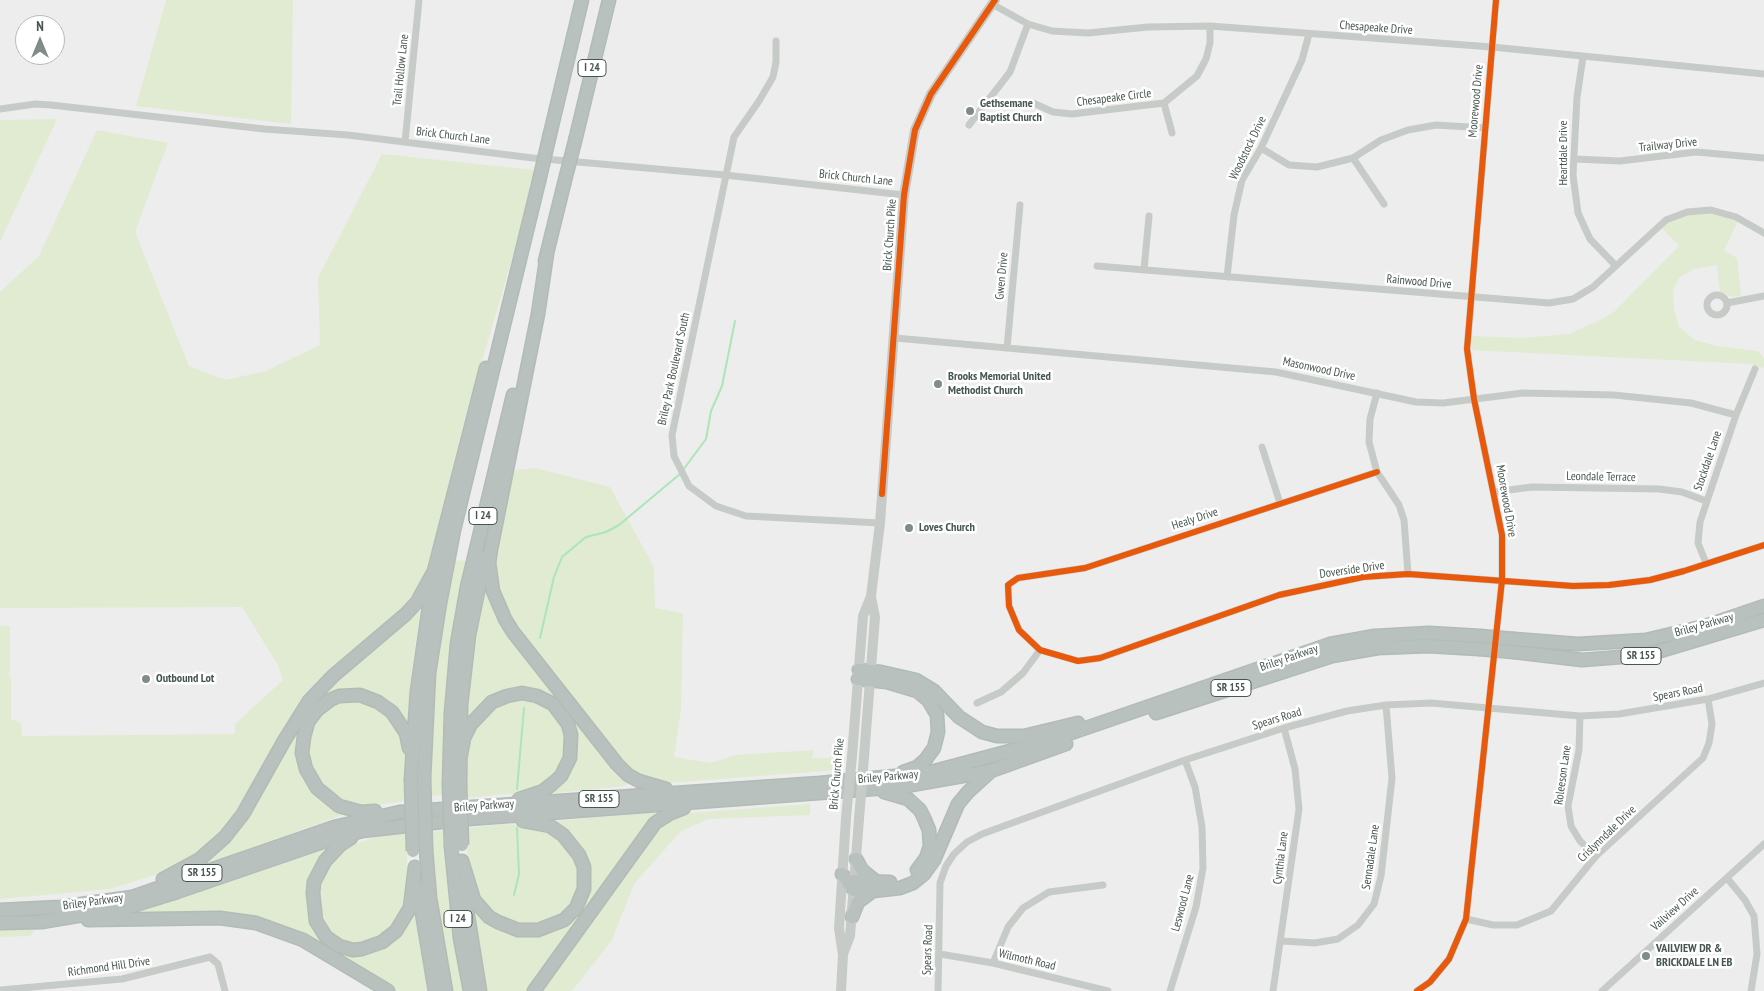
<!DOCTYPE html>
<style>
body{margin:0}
#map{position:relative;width:1764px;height:991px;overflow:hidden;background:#ededed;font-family:"PT Sans Narrow",sans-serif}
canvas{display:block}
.north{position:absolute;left:15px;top:15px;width:50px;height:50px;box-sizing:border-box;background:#fff;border:1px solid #b5bcb8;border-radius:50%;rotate:0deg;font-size:14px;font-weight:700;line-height:20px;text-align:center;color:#46574e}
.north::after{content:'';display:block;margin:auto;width:18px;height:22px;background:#808c86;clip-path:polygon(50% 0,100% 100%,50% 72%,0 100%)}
</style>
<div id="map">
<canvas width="1764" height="991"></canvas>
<div class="north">N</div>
</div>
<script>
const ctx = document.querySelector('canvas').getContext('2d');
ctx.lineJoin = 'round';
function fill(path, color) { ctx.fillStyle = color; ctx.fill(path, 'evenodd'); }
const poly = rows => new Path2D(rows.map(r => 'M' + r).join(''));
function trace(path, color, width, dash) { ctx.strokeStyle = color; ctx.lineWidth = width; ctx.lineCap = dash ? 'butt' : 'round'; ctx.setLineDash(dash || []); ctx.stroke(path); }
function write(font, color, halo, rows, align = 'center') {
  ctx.font = font + ' "PT Sans Narrow",sans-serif'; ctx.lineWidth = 5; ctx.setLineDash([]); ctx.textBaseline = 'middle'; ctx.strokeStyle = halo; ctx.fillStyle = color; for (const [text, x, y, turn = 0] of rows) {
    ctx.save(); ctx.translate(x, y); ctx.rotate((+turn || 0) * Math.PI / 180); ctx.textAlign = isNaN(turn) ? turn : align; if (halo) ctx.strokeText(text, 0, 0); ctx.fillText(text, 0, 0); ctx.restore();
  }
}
fill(poly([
 [166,0,293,0,291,124,136,106],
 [57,119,0,242,0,120],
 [97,130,168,143,135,232,189,366,226,380,266,371,320,345,318,278,382,154,534,170,518,239,463,425,430,561,423,583,412,599,396,616,338,662,307,692,283,729,235,817,216,839,192,858,171,870,110,889,0,899,0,626,10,626,10,672,8,674,11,678,11,719,21,723,22,736,235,734,235,724,283,680,278,665,242,607,0,608,0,292,39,256],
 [1710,213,1738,221,1724,250,1737,258,1741,296,1731,297,1720,291,1717,265,1694,269,1680,277,1673,290,1674,309,1679,327,1695,340,1716,346,1758,351,1764,358,1764,368,1751,364,1471,350,1472,336,1521,338,1569,334,1600,320,1615,311,1679,246,1662,228,1666,224,1691,214],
 [535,468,610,487,654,567,655,608,683,613,681,709,674,757,711,763,736,755,814,750,812,758,837,758,838,770,669,783,657,782,641,776,629,767,517,628,502,604,494,567,510,471],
 [452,560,467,561,453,630,446,688,442,795,429,796,434,674],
 [486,570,489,588,627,783,625,786,546,794,571,764,559,704,498,694,480,706,467,719,475,635],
 [417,610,420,612,412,670,409,729,369,693,318,704,300,762,348,813,203,865,202,862,219,848,314,701],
 [519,699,533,700,543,704,554,713,561,724,566,740,565,753,562,763,538,789,529,792,466,798,466,753,469,736,488,712,499,705],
 [346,700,364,701,378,706,390,718,401,735,405,754,405,801,364,807,350,806,327,793,310,764,307,751,313,725,321,713,333,705],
 [810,804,810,815,708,819,681,831,634,884,612,940,572,991,542,991,643,840,677,814],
 [656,812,660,814,641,832,529,991,486,991,473,917,474,914,478,912,496,926,559,928,588,883,552,821],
 [504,824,542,827,558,836,573,856,577,870,578,884,576,897,563,916,539,926,516,925,497,917,475,893,468,858,467,828],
 [405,831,408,874,405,910,391,930,370,942,358,944,344,942,334,936,320,918,318,891,327,867,338,854,350,846,374,837],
 [443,831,449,908,464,991,450,991,438,923,430,832],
 [325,847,333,848,327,853,311,918,354,952,411,916,415,916,429,991,395,991,289,928,262,919,130,914,170,902],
 [0,930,33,930,34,932,30,936,0,937]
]), '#e1ebd2');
trace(poly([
 [683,470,706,439,711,411,722,386,735,321],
 [540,638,554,577,562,557,586,537,606,532,619,525,680,474],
 [517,789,524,708],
 [514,895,519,874,517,828]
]), '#aae6b8', 2);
const highway = poly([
 [550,134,582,0],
 [576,137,609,0],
 [547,254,538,314,491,549,489,563,493,591,505,619,513,632,617,764,628,775,639,781,666,789],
 [545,261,564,184],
 [1514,639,1578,644,1646,640,1705,626,1764,606],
 [1514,652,1582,660,1647,655,1764,620],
 [859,670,881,672,916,680,934,691,959,717,982,732,997,736,1024,736,1078,723],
 [858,679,887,682,917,691,928,700,937,715,938,732,934,748,926,759,917,767,903,772],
 [1156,713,1332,656,1378,648,1428,646,1479,649],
 [460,759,464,738,471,724,492,702,507,696,522,693,537,696,553,704,568,724,571,735,570,758,561,776,552,784,543,791,519,799],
 [424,778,429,673,440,603,454,530,539,181],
 [411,779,417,691,434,571,486,368],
 [449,783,451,713,457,644,467,587,513,395],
 [460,784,461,705,469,635,485,558],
 [884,792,908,799,920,810,924,818,929,830,930,846,926,858,917,870],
 [375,811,361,812,339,806,317,788,306,769,302,753,304,737,308,722,317,710,330,700,339,696,360,695,378,702,392,712,406,733,409,748],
 [351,838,340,845,325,861,314,882,313,893,316,921,326,937,339,946,353,950,362,949,382,942,396,931,410,908,415,867],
 [451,846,460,938,470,991],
 [426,850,430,898,446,991],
 [856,859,862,870,878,883],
 [462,861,474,900,489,917,498,922,518,930,538,930,564,920,576,908,584,889,584,867,579,855,563,835,550,826,523,821],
 [842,874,854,890,873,891,900,888,913,883,924,874,934,860,958,804,968,792,990,772],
 [163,879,200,859,225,837,243,814,284,741,309,701,333,676,406,614,417,602,434,571],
 [848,883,855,881,890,882],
 [463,885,480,991],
 [418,889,435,991],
 [0,910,60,907,132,897,334,827,400,812,820,783,927,773,1051,740,1330,644,1375,636,1429,633,1480,636],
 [852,917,858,902,873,891],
 [88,920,220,918,256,923,303,940,388,991],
 [0,923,41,922,125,908,177,892,323,842,362,831,468,819,900,787,991,771,1066,744],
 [534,991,655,823,671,813,684,808]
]);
trace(highway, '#b2bcb7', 15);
trace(poly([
 [992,4,1028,24,1052,31,1088,33,1148,27,1210,26,1492,47,1764,74],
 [776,41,776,62,773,77,759,101,734,137,672,435,674,456,689,486,716,506,746,516,880,523],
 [1583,57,1577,97,1573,175,1578,213,1590,239,1616,266],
 [1033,103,1053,112,1072,114,1164,103,1197,76,1206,59,1210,43,1210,26],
 [1164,103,1172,133],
 [0,109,35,104,51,105,264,129,348,135,533,158,725,175,904,195],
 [969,125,1010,72,1028,24],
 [405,142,419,0],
 [1261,148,1289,165,1317,167,1353,158,1381,140,1408,130,1436,125,1485,128],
 [1353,158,1384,204],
 [1574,159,1620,161,1696,152,1764,158],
 [1097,266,1549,303,1573,299,1593,287,1666,220,1687,212,1711,210,1736,217,1764,233],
 [1144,270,1149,216],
 [1227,277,1234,215,1242,180,1261,148,1302,60,1309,34],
 '1707 305a10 10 0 1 1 20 0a10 10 0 1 1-20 0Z',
 [1727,303,1764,296],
 [895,338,1276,372,1416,402,1443,403,1523,393,1614,395,1691,403,1736,415],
 [1007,348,1020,205],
 [1377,393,1370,419,1369,442,1377,472,1399,505,1404,520,1408,574],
 [1262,447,1280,503],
 [1377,472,1085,568,1018,578,1008,585,1009,606,1019,630,1040,650,1078,661,1100,658,1279,595,1363,577,1408,574,1573,586,1609,585,1650,580,1684,571,1764,545],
 [1494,492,1532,487,1659,489,1682,492,1706,501],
 [1706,563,1698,543,1700,522,1736,415,1755,369],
 [977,703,1001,692,1023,673,1040,650],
 [1580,716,1579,750,1568,806,1571,826,1580,841,1596,856],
 [1727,878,1745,900,1754,916,1757,954,1751,991],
 [1466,919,1493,925,1517,925,1551,911,1596,856,1703,758,1709,743,1712,724,1708,699],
 [1282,941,1315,943,1338,939,1358,925,1374,904,1381,876,1392,778,1386,705],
 [940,954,993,963,1108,991],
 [993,963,1008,927,1023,908,1049,892,1103,885],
 [0,990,122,979,210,957,218,964,225,991],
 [938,991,940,883,946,866,954,854,967,842,982,834,1185,760,1284,728,1347,711,1386,705,1431,703,1580,716,1619,714,1708,699,1764,683],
 [1170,991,1196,907,1203,868,1202,827,1195,787,1185,760],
 [1273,991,1299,809,1295,769,1284,728],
 [1417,991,1430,982,1449,959,1466,919,1502,580,1502,535,1474,399,1467,349,1496,0],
 [1602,991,1764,844]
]), '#c7cbc8', 7);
trace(poly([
 [852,756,863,616,871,596,880,523,904,195,915,130,931,94,995,0],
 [864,757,875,617,871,597],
 [843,954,850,936,859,819],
 [841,991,843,955,839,928,846,818]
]), '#c7cbc8', 10);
trace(highway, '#b8c1bd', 12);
const highwayBridge = poly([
 [539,181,550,134],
 [564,184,576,137],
 [1480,636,1514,639],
 [1479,649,1514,652],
 [424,778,426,850],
 [411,779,413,851],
 [449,783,451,846],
 [460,784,462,845]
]);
trace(highwayBridge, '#b2bcb7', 15, []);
trace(poly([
 [846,818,852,756],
 [859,819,864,757]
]), '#c7cbc8', 10);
trace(highwayBridge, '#b8c1bd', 12);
trace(poly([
 [1377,472,1085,568,1018,578,1008,585,1009,606,1019,630,1040,650,1078,661,1100,658,1279,595,1363,577,1408,574,1573,586,1609,585,1650,580,1684,571,1764,545],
 [882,494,904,195,915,130,931,94,995,0],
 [1417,991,1430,982,1449,959,1466,919,1502,580,1502,535,1474,399,1467,349,1496,0]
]), '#e8590c', 6);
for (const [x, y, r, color] of [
 [970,111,5,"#808c86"],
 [938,384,5,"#808c86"],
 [909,528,5,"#808c86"],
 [146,679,5,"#808c86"],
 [1646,956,5,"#808c86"]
]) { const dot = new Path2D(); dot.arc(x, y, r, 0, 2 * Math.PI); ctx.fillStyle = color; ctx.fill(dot); trace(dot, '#fff', 2); }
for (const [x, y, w] of [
 [592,68,28],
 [483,516,28],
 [1641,656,40],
 [1231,688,40],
 [599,799,40],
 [202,873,40],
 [458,919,28]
]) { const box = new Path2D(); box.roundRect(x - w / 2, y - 8.5, w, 17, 4); ctx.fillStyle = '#fff'; ctx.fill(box); trace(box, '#46574e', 1); }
write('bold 11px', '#46574e', null, [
 ["I 24",592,68],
 ["I 24",483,516],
 ["SR 155",1641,656],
 ["SR 155",1231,688],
 ["SR 155",599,799],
 ["SR 155",202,873],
 ["I 24",458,919]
]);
write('12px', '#46574e', '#fff', [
 ["Chesapeake Drive",1376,28,4],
 ["Trail Hollow Lane",401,70,-84],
 ["Chesapeake Circle",1114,98,-7],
 ["Moorewood Drive",1476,101,-85],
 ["Brick Church Lane",453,136,7],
 ["Trailway Drive",1668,145,-6],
 ["Woodstock Drive",1248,148,-64],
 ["Heartdale Drive",1564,153,-90],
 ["Brick Church Lane",856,178,6],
 ["Brick Church Pike",890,235,-86],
 ["Gwen Drive",1002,276,-85],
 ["Rainwood Drive",1419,282,5],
 ["Briley Park Boulevard South",674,369,-78],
 ["Masonwood Drive",1319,369,12],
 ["Stockdale Lane",1708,461,-71],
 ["Leondale Terrace",1601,477,1],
 ["Moorewood Drive",1506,501,80],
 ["Healy Drive",1195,519,-18],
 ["Doverside Drive",1352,570,-8],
 ["Briley Parkway",1704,625,-16],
 ["Briley Parkway",1289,658,-19],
 ["Spears Road",1678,693,-11],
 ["Spears Road",1277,719,-17],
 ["Brick Church Pike",837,774,-85],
 ["Roleeson Lane",1563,775,-82],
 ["Briley Parkway",888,777,-5],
 ["Briley Parkway",484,806,-4],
 ["Crislynndale Drive",1607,834,-44],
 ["Sennadale Lane",1371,857,-82],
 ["Cynthia Lane",1281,858,-83],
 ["Briley Parkway",93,902,-8],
 ["Leswood Lane",1183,903,-75],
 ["Vailview Drive",1675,909,-42],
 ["Spears Road",928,950,-88],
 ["Wilmoth Road",1027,960,13],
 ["Richmond Hill Drive",109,967,-8]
]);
write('bold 12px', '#46574e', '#fff', [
 ["Gethsemane",980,104],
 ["Baptist Church",980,118],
 ["Brooks Memorial United",948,377],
 ["Methodist Church",948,391],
 ["Loves Church",919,528],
 ["Outbound Lot",156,679],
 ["VAILVIEW DR &",1656,949],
 ["BRICKDALE LN EB",1656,963]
], 'left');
</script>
